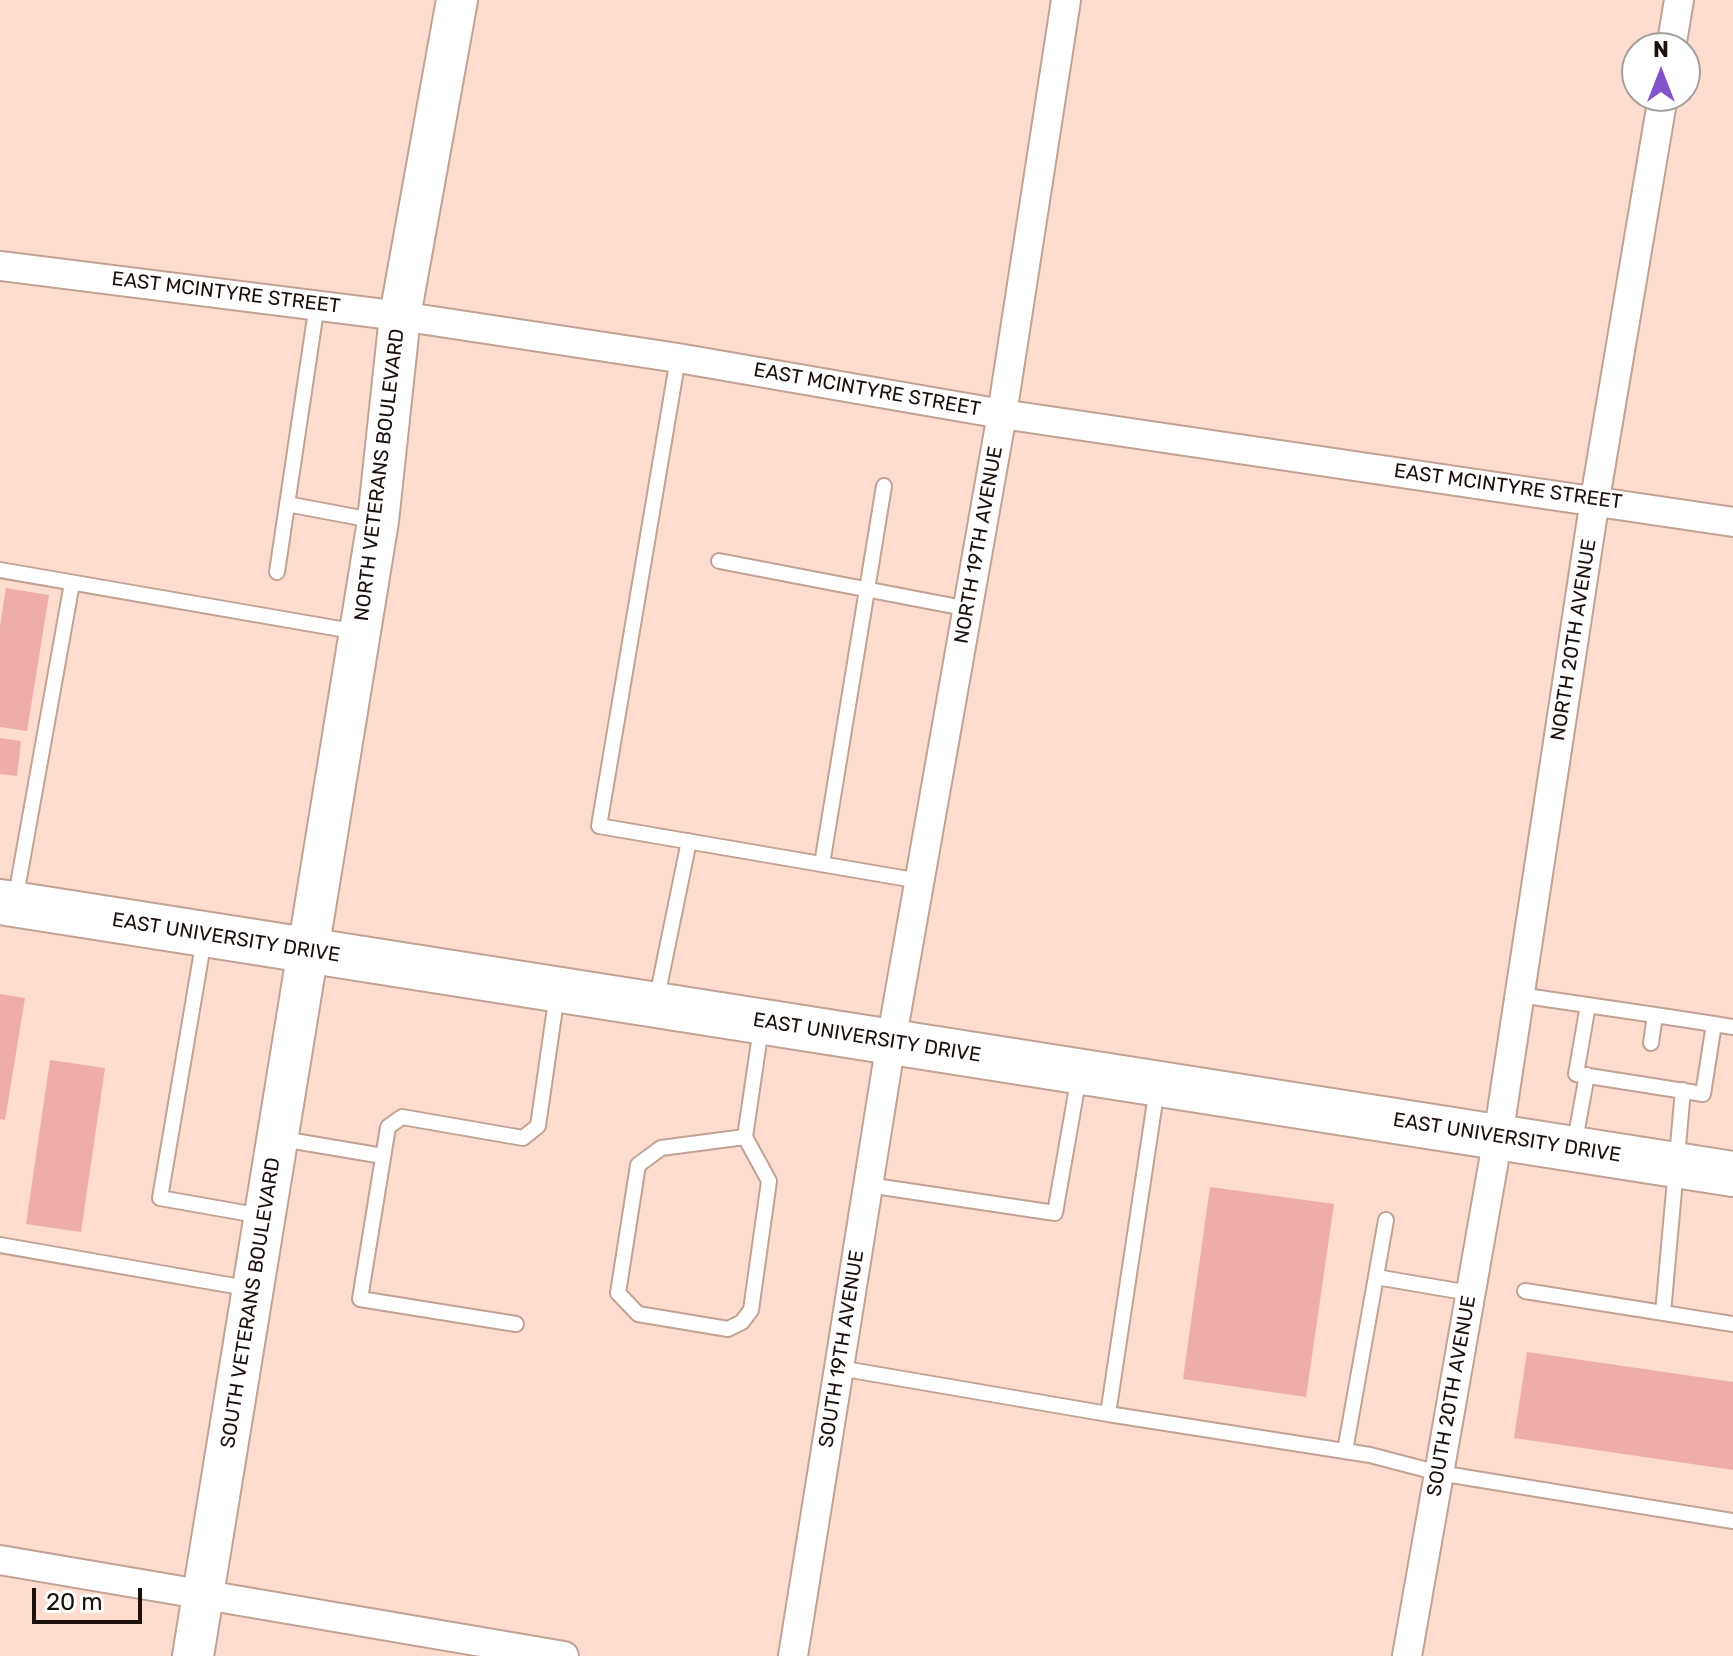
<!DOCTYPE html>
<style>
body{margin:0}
#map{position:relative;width:1733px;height:1656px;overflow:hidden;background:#fedccf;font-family:Rubik,sans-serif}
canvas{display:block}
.north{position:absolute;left:1621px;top:32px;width:80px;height:80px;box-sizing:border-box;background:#fff;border:2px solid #a4a09e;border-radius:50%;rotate:0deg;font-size:22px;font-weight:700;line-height:32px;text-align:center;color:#1c110d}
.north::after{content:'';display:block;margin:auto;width:28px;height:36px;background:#8353cc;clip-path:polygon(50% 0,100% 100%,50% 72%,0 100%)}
.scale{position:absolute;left:32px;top:1588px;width:110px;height:36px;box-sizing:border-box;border:4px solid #1c110d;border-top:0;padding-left:10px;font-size:24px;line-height:28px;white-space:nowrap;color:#1c110d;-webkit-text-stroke:6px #fff;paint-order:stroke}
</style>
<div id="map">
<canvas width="1733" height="1656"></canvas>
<div class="north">N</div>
<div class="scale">20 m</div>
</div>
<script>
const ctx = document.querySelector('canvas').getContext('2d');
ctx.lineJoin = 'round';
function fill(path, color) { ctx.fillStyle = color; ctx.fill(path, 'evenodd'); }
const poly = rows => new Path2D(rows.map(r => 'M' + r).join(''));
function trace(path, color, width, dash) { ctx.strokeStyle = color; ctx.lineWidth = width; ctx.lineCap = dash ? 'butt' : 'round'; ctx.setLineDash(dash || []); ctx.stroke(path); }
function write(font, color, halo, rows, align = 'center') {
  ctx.font = font + ' Rubik,sans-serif'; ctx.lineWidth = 6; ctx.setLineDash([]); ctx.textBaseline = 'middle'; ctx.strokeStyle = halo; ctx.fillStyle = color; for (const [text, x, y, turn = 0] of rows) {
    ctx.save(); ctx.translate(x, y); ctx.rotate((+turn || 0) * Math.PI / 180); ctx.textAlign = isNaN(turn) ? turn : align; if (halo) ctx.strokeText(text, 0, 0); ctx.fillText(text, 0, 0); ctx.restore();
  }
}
fill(poly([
 [6,588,49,595,27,731,0,727,0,626],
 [0,738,21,741,17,776,0,774],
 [0,994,25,998,5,1120,0,1119],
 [50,1060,105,1068,81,1232,26,1224],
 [1210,1187,1334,1204,1306,1397,1183,1379],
 [1527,1352,1733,1382,1733,1470,1514,1438]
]), '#efadaa');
const lane = poly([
 [678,358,599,826,920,881],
 [287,504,377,521],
 [719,561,969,609],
 [0,570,358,632],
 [277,572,317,304],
 [822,864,884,486],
 [15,901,72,583],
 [204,939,160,1198,262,1216],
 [1519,995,1655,1015,1714,1024,1703,1094,1576,1074,1588,1005],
 [656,1002,689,841],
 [1714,1024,1733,1027],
 [1651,1043,1655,1015],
 [1157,1088,1108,1414,1370,1455,1439,1473,1733,1521],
 [745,1137,661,1148,638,1165,618,1293,638,1314,728,1329,742,1322,751,1310,769,1181,745,1137,761,1028],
 [282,1139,383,1156],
 [1574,1146,1587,1075],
 [868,1185,1055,1213,1079,1076],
 [0,1245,252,1289],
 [1376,1277,1470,1293],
 [1525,1291,1733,1324],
 [1663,1313,1683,1090],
 [516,1324,360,1299,388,1127,402,1117,523,1138,538,1126,557,994],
 [839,1368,1108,1414],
 [1345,1451,1386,1220]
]);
const street = poly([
 [1671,48,1679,0],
 [0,266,400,316,678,358,1002,414,1733,522],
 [0,1560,564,1656],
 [793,1656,891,1042,1002,414,1066,0],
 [1407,1656,1498,1137,1595,499,1663,96]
]);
const secondary = poly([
 [193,1656,378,521,400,316,457,0]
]);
const primary = poly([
 [0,902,1733,1174]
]);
trace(lane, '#c2a295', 18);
trace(street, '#c2a295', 32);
trace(secondary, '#c2a295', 44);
trace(primary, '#c2a295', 48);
trace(lane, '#fff', 14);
trace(street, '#fff', 28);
trace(secondary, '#fff', 40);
trace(primary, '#fff', 44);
write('20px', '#1c110d', '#fff', [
 ["EAST MCINTYRE STREET",226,293,7],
 ["EAST MCINTYRE STREET",867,390,10],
 ["NORTH VETERANS BOULEVARD",380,475,-83],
 ["EAST MCINTYRE STREET",1508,487,8],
 ["NORTH 19TH AVENUE",979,545,-80],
 ["NORTH 20TH AVENUE",1574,640,-81],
 ["EAST UNIVERSITY DRIVE",226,938,9],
 ["EAST UNIVERSITY DRIVE",867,1038,9],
 ["EAST UNIVERSITY DRIVE",1507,1138,9],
 ["SOUTH VETERANS BOULEVARD",251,1303,-81],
 ["SOUTH 19TH AVENUE",842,1349,-81],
 ["SOUTH 20TH AVENUE",1452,1396,-80]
]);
</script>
